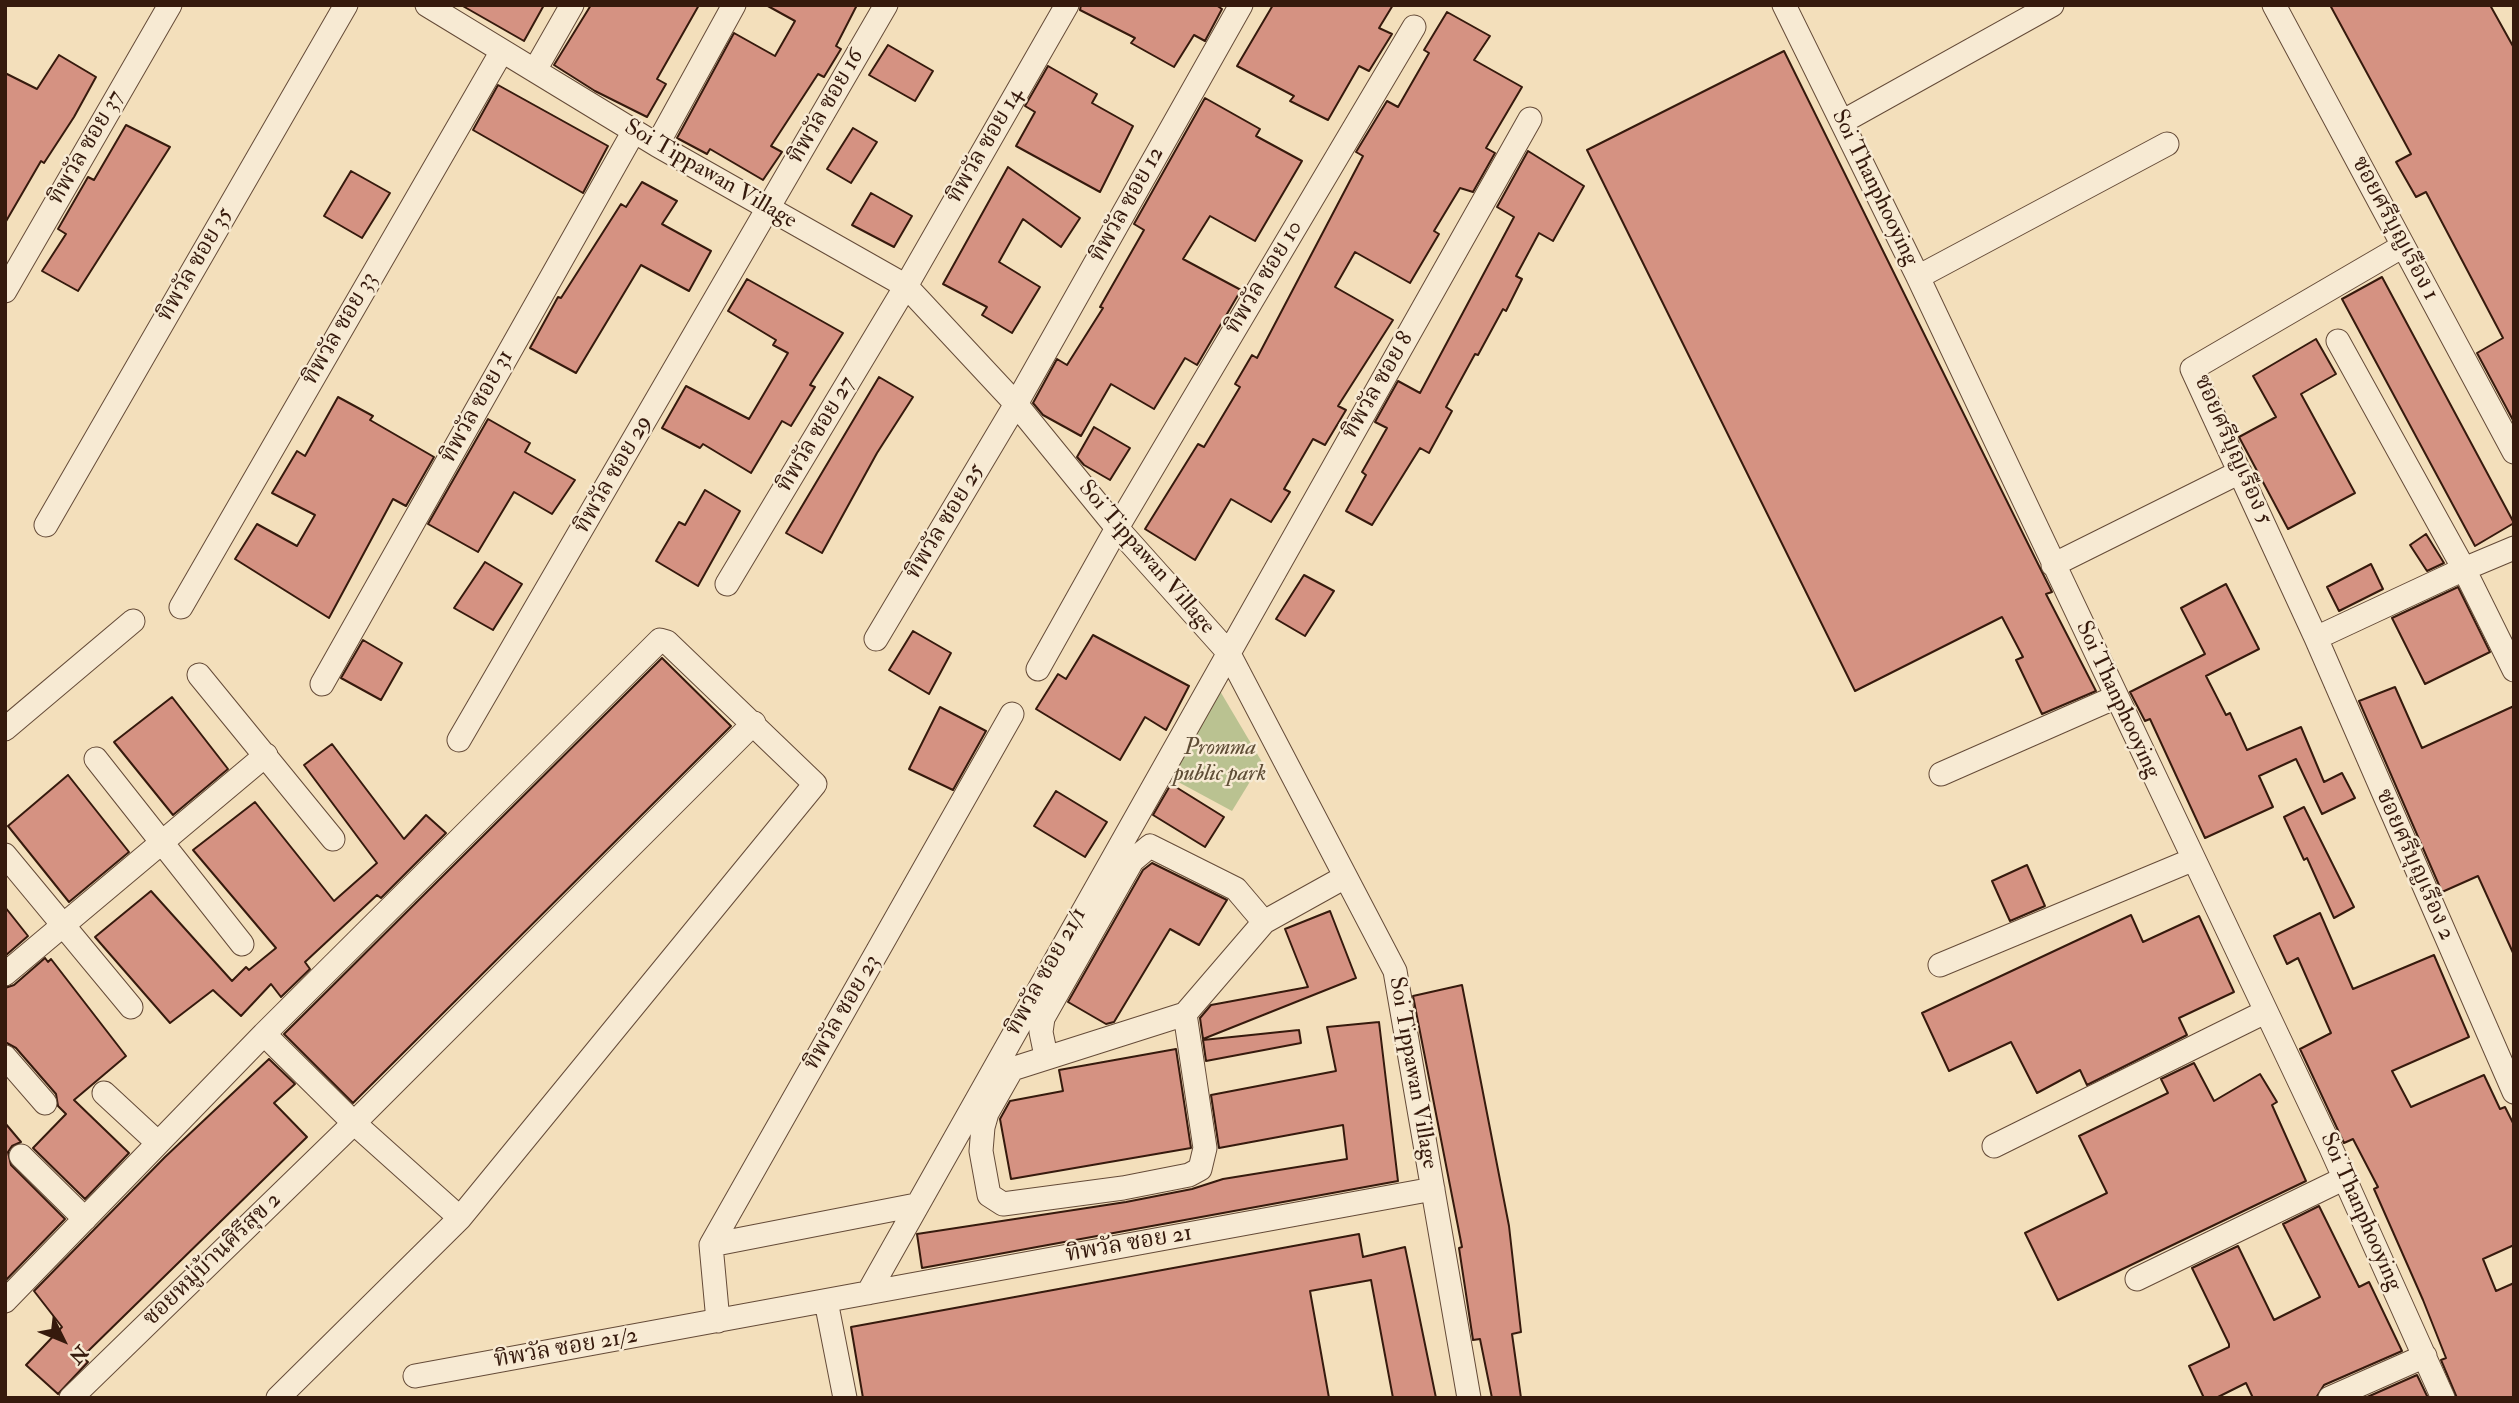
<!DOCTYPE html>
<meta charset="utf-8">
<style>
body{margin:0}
#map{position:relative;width:2519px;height:1403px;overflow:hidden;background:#f3dfbb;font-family:"IM FELL Double Pica",serif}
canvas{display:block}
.frame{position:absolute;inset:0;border:7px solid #361a0d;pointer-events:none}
.north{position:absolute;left:28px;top:1305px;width:70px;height:70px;-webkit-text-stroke:5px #f7ead3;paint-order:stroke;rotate:133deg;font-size:19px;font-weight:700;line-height:28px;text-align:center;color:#361a0d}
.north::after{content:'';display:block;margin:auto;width:24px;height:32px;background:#361a0d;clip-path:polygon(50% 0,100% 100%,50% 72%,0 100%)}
</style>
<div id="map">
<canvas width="2519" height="1403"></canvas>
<div class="frame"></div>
<div class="north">N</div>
</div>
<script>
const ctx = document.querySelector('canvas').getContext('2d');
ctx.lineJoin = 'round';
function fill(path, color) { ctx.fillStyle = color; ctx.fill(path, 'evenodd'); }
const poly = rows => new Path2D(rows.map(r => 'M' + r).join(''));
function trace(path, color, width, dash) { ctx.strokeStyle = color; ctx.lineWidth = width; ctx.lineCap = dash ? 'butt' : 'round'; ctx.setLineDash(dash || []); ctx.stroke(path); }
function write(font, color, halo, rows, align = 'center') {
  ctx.font = font + ' "IM FELL Double Pica","Noto Serif Thai",serif'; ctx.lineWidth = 5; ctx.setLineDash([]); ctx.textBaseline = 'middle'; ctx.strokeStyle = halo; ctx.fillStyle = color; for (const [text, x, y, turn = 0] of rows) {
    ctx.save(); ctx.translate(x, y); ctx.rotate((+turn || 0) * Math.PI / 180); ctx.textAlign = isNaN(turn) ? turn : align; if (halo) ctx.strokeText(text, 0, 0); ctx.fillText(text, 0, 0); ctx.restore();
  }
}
fill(poly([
 [1220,691,1262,762,1232,811,1169,777]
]), '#bac291');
const building = poly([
 [461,5,544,5,524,41,461,5],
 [591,5,699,5,657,79,666,84,647,117,595,91,554,65,591,5],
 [766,5,857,5,836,46,841,49,824,77,818,74,771,146,782,152,763,180,710,149,707,154,677,138,734,33,775,56,795,21,766,5],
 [1081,5,1216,5,1222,9,1205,41,1194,35,1174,67,1131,43,1135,38,1080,10,1081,5],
 [1273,5,1393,5,1379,28,1392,34,1369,71,1359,66,1328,120,1290,101,1294,96,1237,66,1273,5],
 [2330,5,2490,5,2514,48,2514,422,2477,353,2503,338,2426,192,2416,197,2396,162,2411,154,2330,5],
 [1447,12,1490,36,1474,60,1522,87,1486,148,1495,153,1473,192,1460,188,1434,231,1439,234,1410,283,1355,252,1335,287,1393,320,1338,406,1346,410,1325,445,1313,439,1284,489,1290,492,1271,522,1231,499,1195,560,1145,529,1198,444,1204,447,1240,387,1235,384,1252,355,1257,358,1363,156,1356,152,1387,101,1398,107,1429,53,1424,50,1447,12],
 [888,45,933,71,915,101,869,75,888,45],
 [1784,51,2039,566,2052,592,2046,594,2096,691,2042,714,2016,660,2023,657,2002,617,1855,691,1587,150,1784,51],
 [59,55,96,77,74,117,44,163,41,161,5,223,5,73,37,89,59,55],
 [1048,66,1097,94,1092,103,1133,126,1100,192,1016,146,1035,112,1025,106,1048,66],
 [498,85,608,146,583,193,473,130,498,85],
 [1205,98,1260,129,1256,136,1302,161,1255,241,1210,216,1183,259,1241,290,1197,365,1185,358,1154,409,1111,384,1081,436,1043,415,1033,403,1057,359,1067,365,1103,308,1100,307,1144,230,1134,224,1205,98],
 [126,125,170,147,78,291,42,271,66,234,58,229,88,177,94,180,126,125],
 [853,128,877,142,851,183,827,169,853,128],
 [1528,151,1584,186,1553,241,1539,233,1516,276,1522,279,1506,311,1503,309,1478,355,1475,354,1446,407,1452,411,1429,453,1420,448,1372,525,1346,511,1366,475,1362,472,1387,428,1375,422,1398,381,1420,393,1514,217,1497,207,1528,151],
 [1008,167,1080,218,1061,247,1023,219,999,262,1040,287,1012,333,982,315,987,307,943,284,1008,167],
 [351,171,390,193,362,238,324,216,351,171],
 [642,182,677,201,662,224,711,251,689,291,641,265,576,373,530,348,558,297,561,298,621,204,626,207,642,182],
 [871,193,912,216,894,247,852,225,871,193],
 [2382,277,2514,523,2475,546,2342,299,2382,277],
 [747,279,843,333,810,385,815,387,791,426,782,421,751,473,703,444,700,448,662,428,686,386,749,419,788,353,773,345,776,340,728,311,747,279],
 [2316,339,2336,374,2301,394,2355,493,2288,529,2239,437,2276,417,2253,376,2316,339],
 [879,377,913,397,877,453,822,553,786,533,879,377],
 [338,397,373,416,370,420,434,457,406,506,393,499,329,618,235,559,257,524,297,546,315,515,272,493,297,451,305,456,338,397],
 [488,419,530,443,525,452,575,480,552,514,514,492,478,552,428,524,488,419],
 [1094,427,1130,448,1110,480,1084,465,1077,457,1094,427],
 [705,490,740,511,698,586,656,561,679,522,685,525,705,490],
 [2426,534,2444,563,2427,571,2410,545,2426,534],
 [485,562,522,584,493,630,454,608,485,562],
 [2371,564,2383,589,2339,611,2327,587,2371,564],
 [1304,575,1334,591,1305,636,1276,619,1304,575],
 [2226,584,2259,649,2206,676,2226,715,2230,713,2247,750,2301,727,2324,782,2342,773,2355,798,2322,814,2296,759,2259,776,2273,807,2205,838,2150,719,2145,721,2130,692,2205,654,2181,608,2226,584],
 [2458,587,2490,652,2425,684,2392,618,2458,587],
 [913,631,951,653,929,694,889,670,913,631],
 [1093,635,1189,686,1166,730,1145,717,1120,760,1036,709,1058,674,1066,679,1093,635],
 [363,640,402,663,381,700,341,678,363,640],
 [662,658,731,726,353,1103,284,1034,662,658],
 [2395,687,2422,748,2514,706,2514,955,2478,876,2442,892,2359,701,2395,687],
 [172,697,228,769,173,815,114,742,172,697],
 [940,707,986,731,953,790,909,769,940,707],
 [332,744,404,839,426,815,446,833,381,898,377,895,305,962,310,969,281,997,271,984,241,1016,213,990,170,1023,95,937,151,891,232,981,246,967,249,970,276,948,193,850,255,802,334,901,377,863,304,765,332,744],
 [68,775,129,852,69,902,8,826,68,775],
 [1171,784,1224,817,1205,847,1153,815,1171,784],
 [1056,791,1107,822,1085,857,1034,826,1056,791],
 [2304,807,2354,907,2334,918,2307,858,2304,860,2284,817,2304,807],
 [1152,863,1227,900,1199,945,1170,929,1114,1022,1106,1024,1068,1002,1143,870,1152,863],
 [2027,865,2045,906,2010,921,1992,881,2027,865],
 [5,907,28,936,5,956,5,907],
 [1330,911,1356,978,1203,1039,1200,1018,1211,1005,1308,987,1285,929,1330,911],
 [2320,913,2353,989,2434,955,2469,1037,2392,1071,2411,1107,2484,1075,2500,1109,2505,1107,2514,1125,2514,1245,2483,1259,2496,1291,2514,1283,2514,1398,2457,1398,2441,1360,2446,1358,2423,1300,2374,1189,2378,1187,2353,1139,2344,1143,2300,1049,2331,1033,2298,958,2287,964,2274,936,2320,913],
 [2131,915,2143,942,2199,916,2234,992,2179,1018,2187,1035,2087,1085,2080,1070,2037,1093,2011,1042,1949,1071,1922,1013,2131,915],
 [45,958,48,962,51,959,126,1056,74,1100,129,1153,85,1199,33,1148,66,1114,58,1106,56,1094,16,1048,5,1042,5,988,14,985,45,958],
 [1462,985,1509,1226,1521,1332,1512,1334,1521,1398,1492,1398,1480,1339,1473,1340,1459,1248,1462,1247,1413,996,1462,985],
 [1379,1022,1398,1181,922,1268,917,1234,1126,1202,1192,1189,1223,1179,1347,1159,1343,1125,1219,1148,1211,1095,1336,1071,1327,1027,1379,1022],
 [1299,1030,1301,1043,1206,1061,1203,1040,1299,1030],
 [1176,1049,1191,1148,1011,1179,1000,1119,1010,1101,1063,1091,1059,1070,1176,1049],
 [269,1059,295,1084,274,1103,307,1137,82,1357,88,1362,58,1394,26,1365,62,1327,34,1291,165,1157,269,1059],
 [2194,1063,2214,1101,2260,1074,2277,1102,2272,1105,2306,1181,2058,1300,2025,1233,2107,1193,2079,1136,2168,1093,2161,1079,2194,1063],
 [5,1123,21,1142,12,1146,8,1152,11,1165,65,1219,5,1281,5,1123],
 [2319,1206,2359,1287,2369,1282,2402,1351,2324,1385,2316,1398,2253,1398,2246,1383,2216,1398,2204,1398,2189,1366,2229,1347,2229,1344,2192,1268,2238,1246,2274,1320,2320,1297,2283,1224,2319,1206],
 [1359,1234,1363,1257,1405,1247,1436,1398,1393,1398,1371,1280,1310,1291,1329,1398,863,1398,851,1327,1359,1234],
 [2417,1375,2428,1398,2365,1398,2417,1375]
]);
fill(building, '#d59282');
trace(building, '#361a0d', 2);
const minor = poly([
 [427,5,657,145,906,286,1016,404,1117,528,1228,652,1395,971,1469,1398],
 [1784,5,1918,277,2330,1146,2443,1398],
 [2274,5,2514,452],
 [535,70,572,5],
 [1842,122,2052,5],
 [657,145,734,5],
 [2403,246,2192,369,2316,638,2514,1092],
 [1918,277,2167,144],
 [5,291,170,5],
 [46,525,346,5],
 [2514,548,2464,569,2514,670],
 [2053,565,2240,472],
 [727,584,906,286,1067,5],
 [181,607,502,51],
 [2316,638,2464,569,2338,341],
 [876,639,1016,404,1241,5],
 [1038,669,1117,528,1414,27],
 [199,675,333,839],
 [322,684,634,131],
 [5,729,133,621],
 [459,740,886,5],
 [96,759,242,944],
 [1941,774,2116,697],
 [5,855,131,1007],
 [1940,965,2192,860],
 [5,974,266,755],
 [1185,1014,1205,1148,1200,1169,1189,1175,1123,1188,1003,1204,989,1195,981,1151,983,1127,987,1113,1012,1069,1185,1014,1264,922,1345,877],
 [264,1034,660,640,667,642,815,784,460,1218,278,1398],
 [1046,1056,1041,1032,1043,1018,1132,861,1150,846,1236,889,1264,922],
 [5,1057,45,1103],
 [104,1093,158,1143],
 [1994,1146,2265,1012],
 [21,1156,85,1219],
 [711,1245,916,1205],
 [2137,1279,2345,1178],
 [868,1293,1530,119],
 [5,1301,264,1034,354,1123,460,1218],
 [826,1301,845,1398],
 [718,1321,711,1245,1012,714],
 [415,1376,1433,1189],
 [71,1398,354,1123,754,723],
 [2330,1398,2425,1356]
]);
trace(minor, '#654b38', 25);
trace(minor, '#f7ead3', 23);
write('23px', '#361a0d', '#f7ead3', [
 ["ทิพวัล ซอย 16",827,107,-60],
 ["ทิพวัล ซอย 14",986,146,-60],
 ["ทิพวัล ซอย 37",87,148,-60],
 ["Soi Tippawan Village",710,175,30],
 ["Soi Thanphooying",1874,188,64],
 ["ทิพวัล ซอย 12",1128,205,-61],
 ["ซอยศรีบุญเรือง 1",2394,229,62],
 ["ทิพวัล ซอย 35",196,265,-60],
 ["ทิพวัล ซอย 10",1265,278,-59],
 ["ทิพวัล ซอย 33",341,329,-60],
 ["ทิพวัล ซอย 8",1379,386,-60],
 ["ทิพวัล ซอย 31",478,407,-61],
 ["ทิพวัล ซอย 27",817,435,-59],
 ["ซอยศรีบุญเรือง 5",2232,450,66],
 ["ทิพวัล ซอย 29",614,475,-60],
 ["ทิพวัล ซอย 25",946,522,-59],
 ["Soi Tippawan Village",1146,558,49],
 ["Soi Thanphooying",2117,700,65],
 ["ซอยศรีบุญเรือง 2",2414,865,66],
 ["ทิพวัล ซอย 21/1",1047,972,-61],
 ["ทิพวัล ซอย 23",843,1013,-60],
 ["Soi Tippawan Village",1412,1073,80],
 ["Soi Thanphooying",2360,1212,66],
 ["ทิพวัล ซอย 21",1129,1245,-10],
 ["ซอยหมู่บ้านศิรีสุข 2",213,1260,-44],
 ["ทิพวัล ซอย 21/2",566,1349,-10]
]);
write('italic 23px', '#5e4c35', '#f7ead3', [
 ["Promma",1220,749],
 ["public park",1220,775]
]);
</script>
